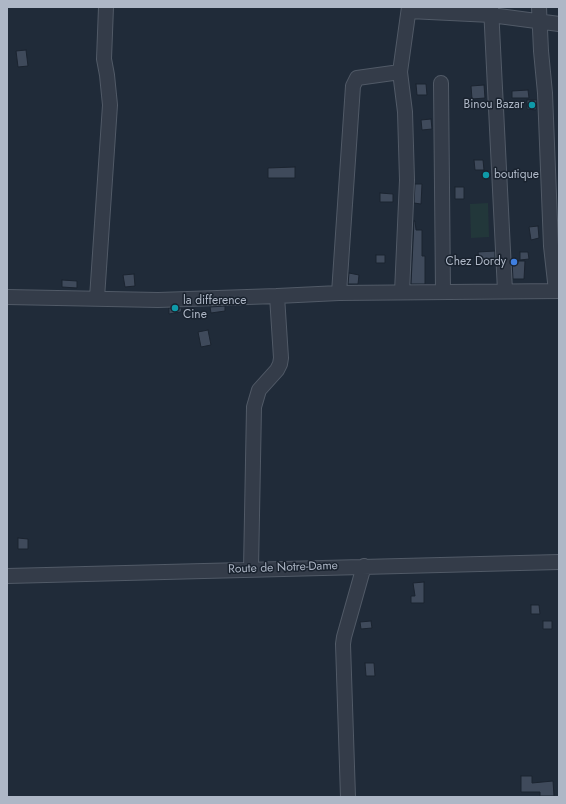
<!DOCTYPE html>
<style>
body{margin:0}
#map{position:relative;width:566px;height:804px;overflow:hidden;background:#202b39;font-family:Jost,sans-serif}
canvas{display:block}
.frame{position:absolute;inset:0;border:8px solid #aeb7c6;pointer-events:none}
</style>
<div id="map">
<canvas width="566" height="804"></canvas>
<div class="frame"></div>
</div>
<script>
const ctx = document.querySelector('canvas').getContext('2d');
ctx.lineJoin = 'round';
function fill(path, color) { ctx.fillStyle = color; ctx.fill(path, 'evenodd'); }
const poly = rows => new Path2D(rows.map(r => 'M' + r).join(''));
function trace(path, color, width, dash) { ctx.strokeStyle = color; ctx.lineWidth = width; ctx.lineCap = dash ? 'butt' : 'round'; ctx.setLineDash(dash || []); ctx.stroke(path); }
function write(font, color, halo, rows, align = 'center') {
  ctx.font = font + ' Jost,sans-serif'; ctx.lineWidth = 3; ctx.setLineDash([]); ctx.textBaseline = 'middle'; ctx.strokeStyle = halo; ctx.fillStyle = color; for (const [text, x, y, turn = 0] of rows) {
    ctx.save(); ctx.translate(x, y); ctx.rotate((+turn || 0) * Math.PI / 180); ctx.textAlign = isNaN(turn) ? turn : align; if (halo) ctx.strokeText(text, 0, 0); ctx.fillText(text, 0, 0); ctx.restore();
  }
}
fill(poly([
 [488,203,489,237,471,238,470,204]
]), '#22373a');
const building = poly([
 [26,50,28,66,18,67,16,51,26,50],
 [416,84,426,84,427,95,417,95,416,84],
 [484,85,485,98,472,99,471,86,484,85],
 [528,90,529,98,512,98,512,91,528,90],
 [527,100,537,100,536,110,527,109,527,100],
 [431,119,432,129,422,130,421,120,431,119],
 [474,160,483,160,484,170,475,170,474,160],
 [295,167,295,178,268,178,268,168,295,167],
 [415,184,422,184,421,204,414,203,415,184],
 [455,187,464,187,464,199,455,199,455,187],
 [380,193,393,194,393,202,380,202,380,193],
 [414,221,415,221,416,230,422,230,422,256,425,256,425,284,411,284,414,221],
 [538,226,539,238,531,240,529,227,538,226],
 [495,251,495,260,479,260,478,252,495,251],
 [520,252,528,252,529,259,520,260,520,252],
 [376,255,385,255,385,263,376,263,376,255],
 [512,261,525,261,524,279,513,279,512,261],
 [349,273,359,275,358,284,348,284,349,273],
 [134,274,135,286,125,287,123,275,134,274],
 [62,280,77,281,77,288,62,287,62,280],
 [225,306,225,311,211,313,210,307,225,306],
 [169,308,182,308,181,312,169,314,169,308],
 [208,330,211,345,201,347,198,332,208,330],
 [18,538,28,539,28,549,18,549,18,538],
 [424,582,424,603,411,603,411,596,415,596,413,583,424,582],
 [531,605,539,605,540,614,531,614,531,605],
 [371,621,372,628,361,629,360,622,371,621],
 [543,621,552,621,552,629,543,629,543,621],
 [365,663,374,663,375,676,366,676,365,663],
 [521,776,532,776,532,783,553,781,554,796,540,796,540,792,521,792,521,776]
]);
fill(building, '#3f4a5b');
trace(building, '#1b2430', 1);
const minor = poly([
 [491,7,505,291],
 [539,7,541,51,545,93,551,246,556,291],
 [409,11,491,15,559,24],
 [400,72,405,112,407,180,402,292],
 [441,83,443,292],
 [339,293,353,86,357,78,400,72,409,7],
 [7,297,158,300,277,296,339,293,559,291],
 [97,298,110,105,107,75,104,59,106,7],
 [251,569,254,407,259,390,277,370,280,364,281,358,277,296],
 [7,576,559,562],
 [348,797,343,644,344,637,364,566]
]);
trace(minor, '#515a67', 16);
trace(minor, '#343c49', 14);
for (const [x, y, r, color] of [
 [532,105,4,"#0f9aa8"],
 [486,175,4,"#0f9aa8"],
 [514,262,4,"#3f7fe0"],
 [175,308,4,"#0f9aa8"]
]) { const dot = new Path2D(); dot.arc(x, y, r, 0, 2 * Math.PI); ctx.fillStyle = color; ctx.fill(dot); trace(dot, '#19222e', 1.5); }
write('12px', '#aeb7c6', '#19222e', [
 ["Binou Bazar",524,105],
 ["boutique",494,175,"left"],
 ["Chez Dordy",506,262],
 ["la difference",183,301,"left"],
 ["Cine",183,315,"left"]
], 'right');
write('12px', '#aeb7c6', '#19222e', [
 ["Route de Notre-Dame",283,568,-2]
]);
</script>
